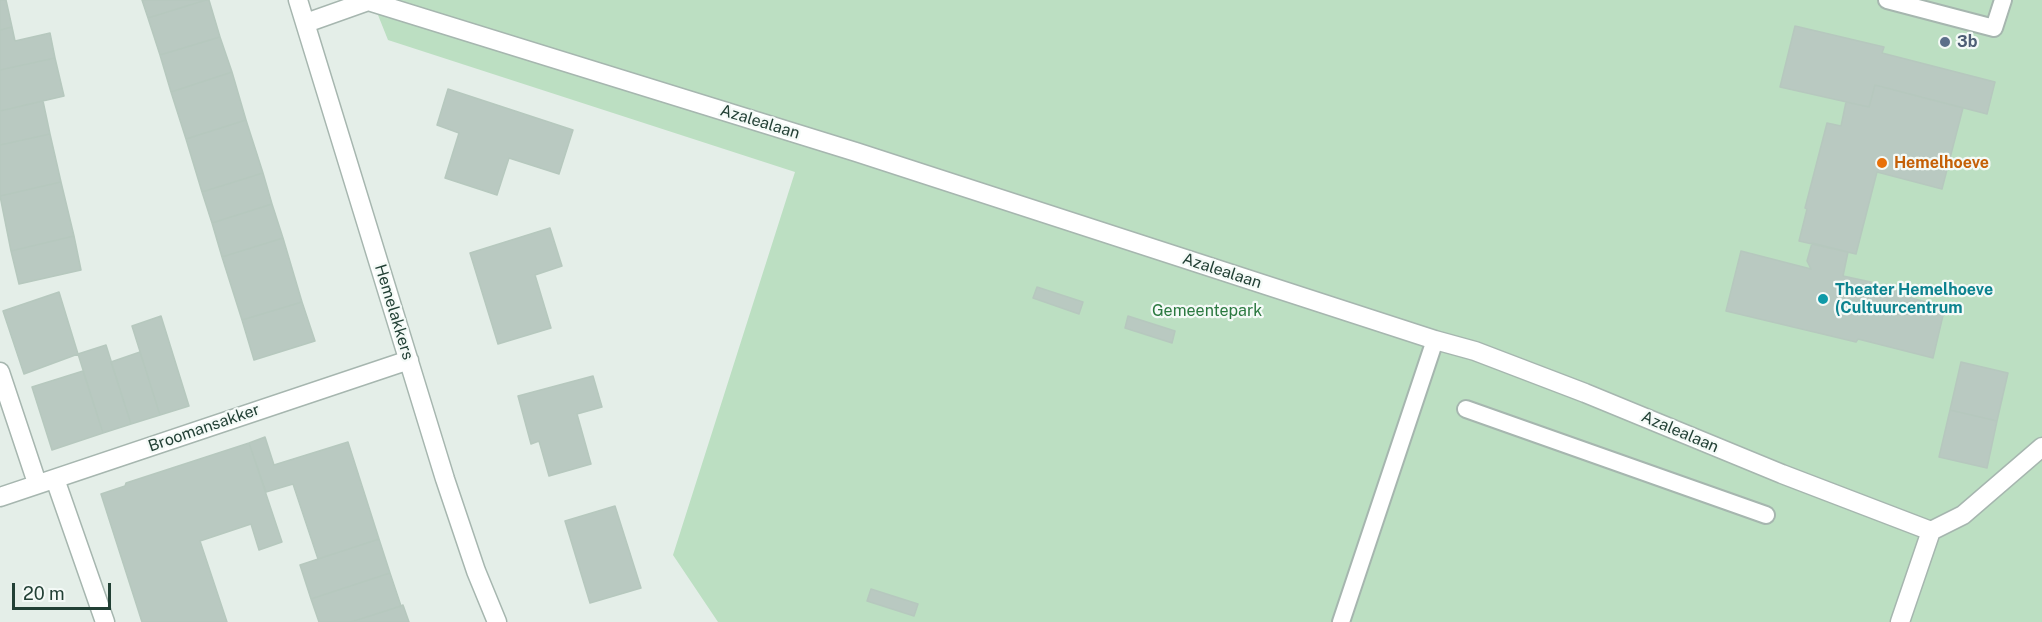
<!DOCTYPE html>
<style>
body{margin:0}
#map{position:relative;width:2042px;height:622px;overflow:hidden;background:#e4eee8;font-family:"Public Sans",sans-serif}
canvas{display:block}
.scale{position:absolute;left:12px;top:583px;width:99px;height:27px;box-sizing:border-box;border:3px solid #224035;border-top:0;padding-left:8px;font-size:18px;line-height:21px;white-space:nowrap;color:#224035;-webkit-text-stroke:4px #f4faf7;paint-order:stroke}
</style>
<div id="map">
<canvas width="2042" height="622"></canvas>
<div class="scale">20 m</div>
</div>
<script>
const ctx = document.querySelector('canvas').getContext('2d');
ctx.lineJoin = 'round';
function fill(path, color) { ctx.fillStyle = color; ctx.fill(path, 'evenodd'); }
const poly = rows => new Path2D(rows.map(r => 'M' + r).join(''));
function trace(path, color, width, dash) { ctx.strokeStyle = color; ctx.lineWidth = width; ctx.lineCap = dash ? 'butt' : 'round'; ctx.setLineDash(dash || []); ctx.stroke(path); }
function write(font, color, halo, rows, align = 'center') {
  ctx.font = font + ' "Public Sans",sans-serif'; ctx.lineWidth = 4.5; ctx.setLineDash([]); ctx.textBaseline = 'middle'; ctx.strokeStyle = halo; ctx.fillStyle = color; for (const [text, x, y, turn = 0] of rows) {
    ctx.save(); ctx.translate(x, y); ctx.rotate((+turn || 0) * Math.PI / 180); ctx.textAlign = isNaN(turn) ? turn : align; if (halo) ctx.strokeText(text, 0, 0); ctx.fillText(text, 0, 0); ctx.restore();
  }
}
fill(poly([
 [372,0,2042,0,2042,622,718,622,673,555,795,172,388,40]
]), '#bcdfc2');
const building = poly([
 [0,0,6,0,12,27,0,30,0,0],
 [142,0,206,0,148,18,142,0],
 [206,0,209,0,220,37,160,55,148,18,206,0],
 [1795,26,1884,47,1882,53,1995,82,1987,114,1875,85,1869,107,1780,87,1795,26],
 [12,27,15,41,50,33,55,58,0,70,0,30,12,27],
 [220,37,232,72,171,92,160,55,220,37],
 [55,58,64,96,0,111,0,70,55,58],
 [232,72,246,120,186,139,171,92,232,72],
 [1875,85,1963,108,1942,189,1877,172,1856,254,1799,241,1807,209,1805,208,1827,123,1841,126,1846,102,1869,107,1875,85],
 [448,89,573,130,559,174,509,158,497,195,445,178,459,133,437,125,448,89],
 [43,101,50,134,0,145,0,111,43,101],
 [246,120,263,173,202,192,186,139,246,120],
 [50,134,61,182,0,196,0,145,50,134],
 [263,173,272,204,212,223,202,192,263,173],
 [61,182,74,236,11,251,0,196,61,182],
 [272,204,283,238,222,257,212,223,272,204],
 [550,228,562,266,535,275,551,328,498,344,470,253,550,228],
 [74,236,81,270,19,284,11,251,74,236],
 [283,238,302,302,242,320,222,257,283,238],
 [1812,243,1848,252,1843,276,1871,282,1871,285,1902,292,1900,295,1945,307,1933,358,1858,339,1856,342,1726,311,1741,251,1811,269,1807,261,1812,243],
 [1037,287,1083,302,1079,314,1033,298,1037,287],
 [59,292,78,354,24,374,3,311,59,292],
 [302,302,315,341,254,360,242,320,302,302],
 [161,316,189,406,160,415,132,326,161,316],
 [1128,316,1175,331,1172,343,1125,328,1128,316],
 [106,345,131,424,103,433,78,354,106,345],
 [140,352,160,415,131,424,111,362,140,352],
 [1961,362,2008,373,1997,421,1950,410,1961,362],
 [83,371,103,433,52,450,32,387,83,371],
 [593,376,602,407,577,414,591,464,549,476,539,441,531,444,518,396,593,376],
 [1950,410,1997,421,1987,468,1939,457,1950,410],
 [265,437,274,465,348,442,379,539,318,559,293,484,266,492,249,443,265,437],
 [249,443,282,542,259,550,251,524,200,541,227,622,142,622,101,494,125,486,126,483,249,443],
 [615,506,641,588,590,603,565,521,615,506],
 [379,539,390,573,311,599,300,565,379,539],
 [390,573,401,606,351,622,319,622,311,599,390,573],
 [871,589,918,604,914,616,867,601,871,589],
 [403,605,409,622,351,622,401,606,403,605]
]);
fill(building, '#b9c9c1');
trace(building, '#b6c8be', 1.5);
const lane = poly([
 [1887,0,1994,28,2003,0],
 [1466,409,1766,515],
 [1341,622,1435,340]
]);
const street = poly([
 [298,0,445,479,476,571,497,622],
 [368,1,856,152,1435,340,1475,351,1585,393,1782,474,1931,531,1963,515,2042,447],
 [306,23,368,1],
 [0,372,37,483],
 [55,479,105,622],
 [0,497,409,360],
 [1900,622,1931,531]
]);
trace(lane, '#a6b6af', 20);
trace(street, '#a6b6af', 21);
trace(lane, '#fff', 16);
trace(street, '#fff', 18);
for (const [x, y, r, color] of [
 [1945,42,6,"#5c6f8a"],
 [1882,163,6,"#e8710a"],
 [1823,299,6,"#0f9aa8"]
]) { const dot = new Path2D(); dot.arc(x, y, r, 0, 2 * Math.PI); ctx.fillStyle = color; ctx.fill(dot); trace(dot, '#f4faf7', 2); }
write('bold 16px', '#4e5e75', '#f4faf7', [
 ["3b",1957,42]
], 'left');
write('16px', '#224035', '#f4faf7', [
 ["Azalealaan",760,122,17],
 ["Azalealaan",1222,271,18],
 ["Hemelakkers",394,312,73],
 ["Broomansakker",204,428,-19],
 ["Azalealaan",1680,432,23]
]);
write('bold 16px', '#c56008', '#f4faf7', [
 ["Hemelhoeve",1894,163]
], 'left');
write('bold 16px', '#0d838f', '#f4faf7', [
 ["Theater Hemelhoeve",1835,290],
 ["(Cultuurcentrum",1835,308]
], 'left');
write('16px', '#2b7940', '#f4faf7', [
 ["Gemeentepark",1207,311]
]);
</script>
